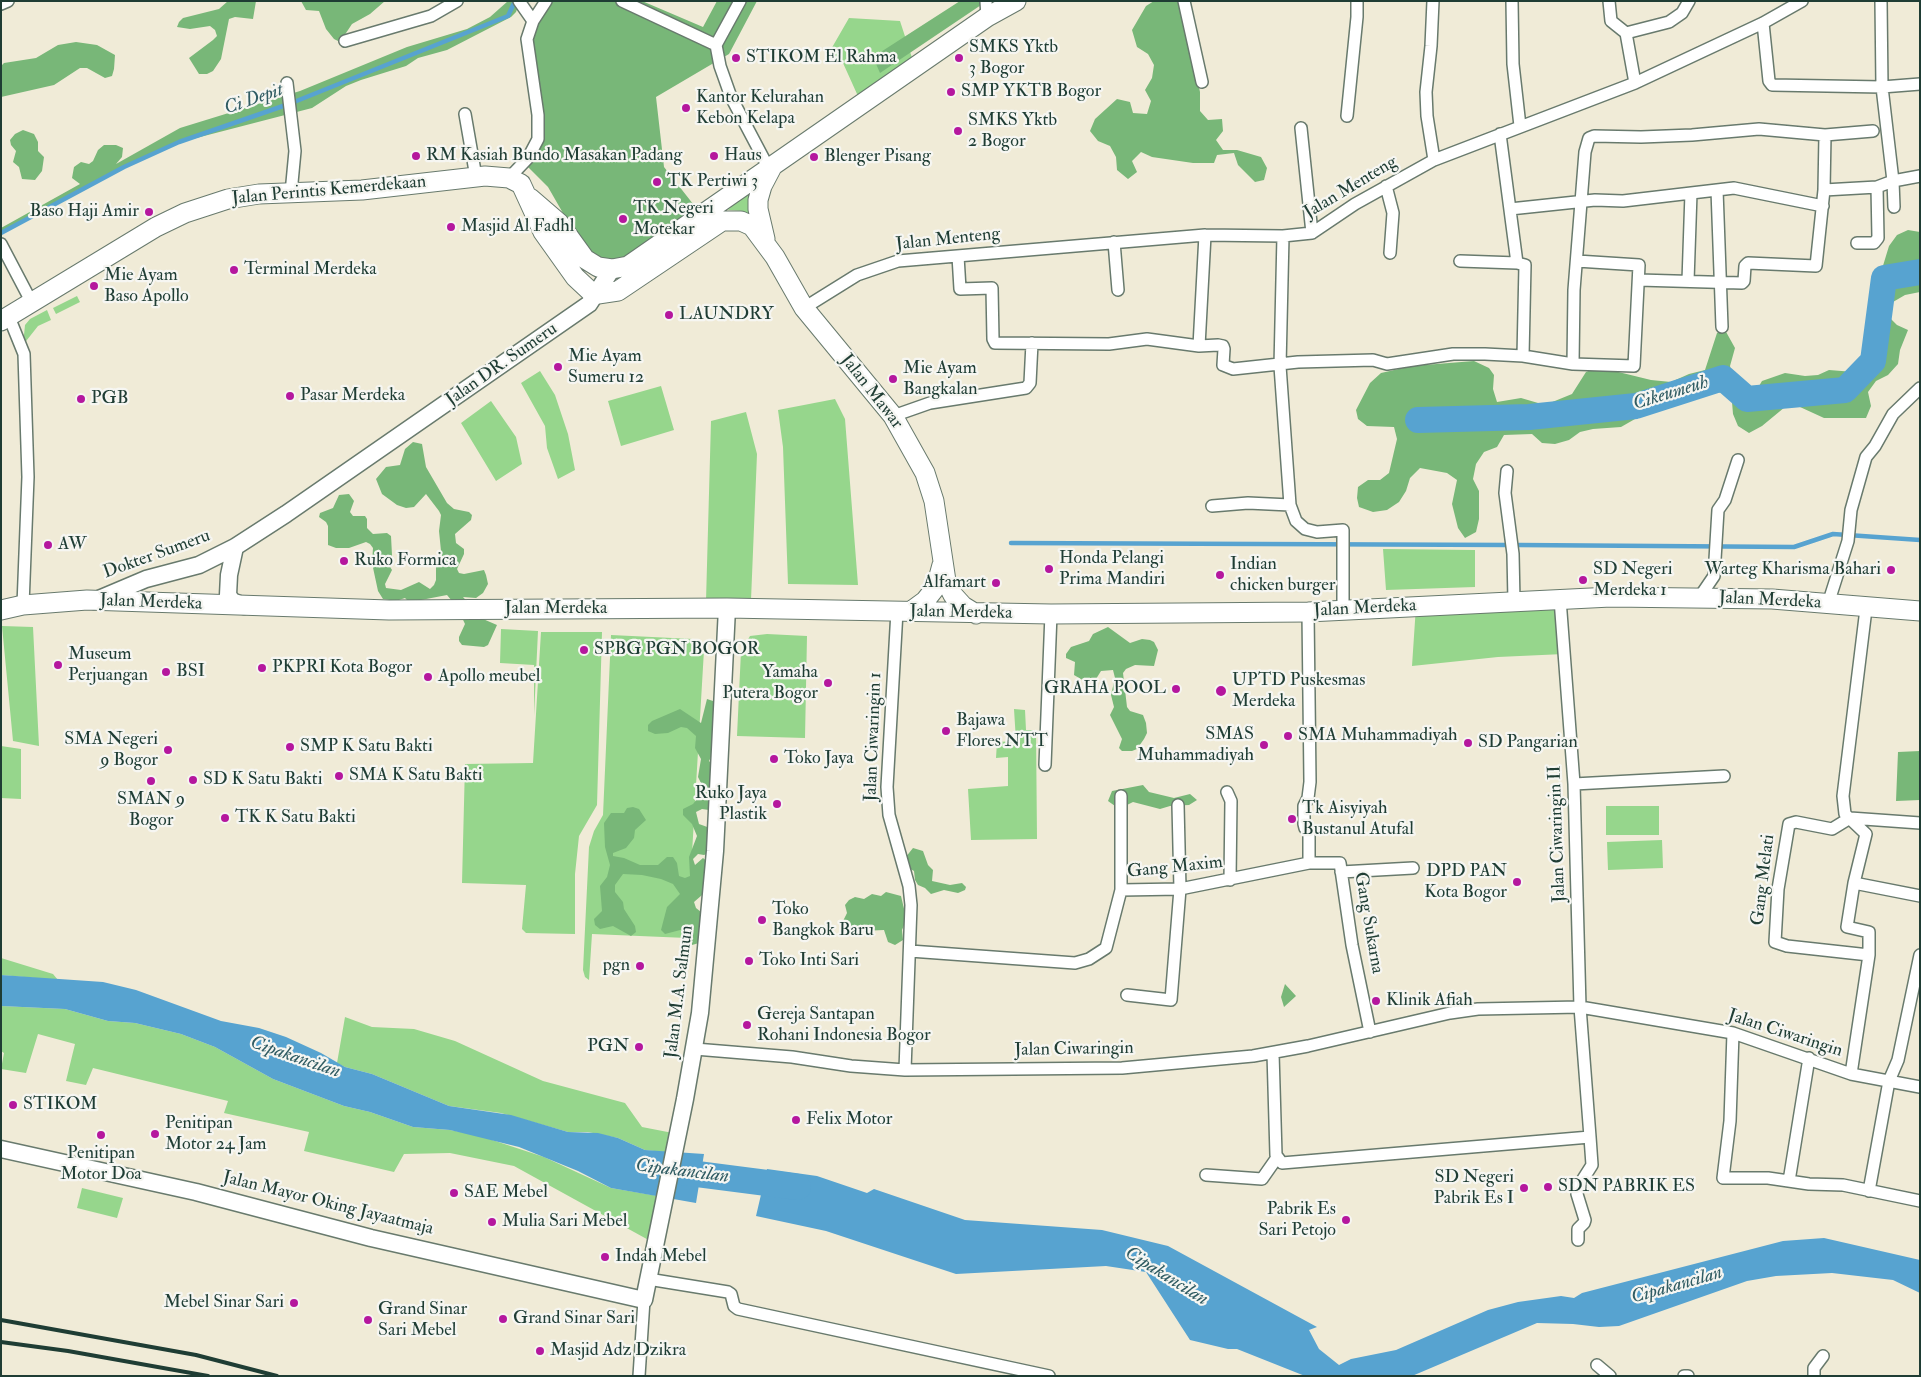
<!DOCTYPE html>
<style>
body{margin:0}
#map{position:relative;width:1921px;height:1377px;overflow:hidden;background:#f0ebd7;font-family:"IM FELL Double Pica",serif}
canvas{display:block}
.frame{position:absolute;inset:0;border:2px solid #1f3d34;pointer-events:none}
</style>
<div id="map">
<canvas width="1921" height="1377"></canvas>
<div class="frame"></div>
</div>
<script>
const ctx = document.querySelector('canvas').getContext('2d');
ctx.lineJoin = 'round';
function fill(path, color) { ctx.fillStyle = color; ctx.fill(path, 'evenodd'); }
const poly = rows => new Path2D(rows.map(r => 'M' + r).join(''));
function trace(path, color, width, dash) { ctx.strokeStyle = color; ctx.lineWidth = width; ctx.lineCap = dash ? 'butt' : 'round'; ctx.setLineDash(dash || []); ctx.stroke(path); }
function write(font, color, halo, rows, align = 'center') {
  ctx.font = font + ' "IM FELL Double Pica",serif'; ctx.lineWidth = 4.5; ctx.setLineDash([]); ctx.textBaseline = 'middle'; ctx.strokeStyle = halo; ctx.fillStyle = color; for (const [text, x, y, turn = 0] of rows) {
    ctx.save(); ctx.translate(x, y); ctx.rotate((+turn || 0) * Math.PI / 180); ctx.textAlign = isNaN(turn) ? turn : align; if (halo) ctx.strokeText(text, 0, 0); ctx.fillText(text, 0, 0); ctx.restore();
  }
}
fill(poly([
 [849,18,900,21,915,67,862,105,843,63,830,51],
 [752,191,748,206,754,222,743,211,728,210,736,201],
 [77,296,80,302,56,314,53,308],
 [47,310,51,320,38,326,23,345,25,325,30,319],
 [540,371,555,395,568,434,575,470,558,479,547,448,545,426,521,383],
 [661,386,674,430,621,446,608,401],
 [835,399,845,419,858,585,788,584,783,447,778,410],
 [491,401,516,437,522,464,496,481,461,423],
 [746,412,757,454,751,600,706,601,711,421],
 [1383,549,1475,550,1475,587,1386,590],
 [1560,599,1564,654,1498,657,1412,666,1416,606],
 [2,626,33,627,39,746,13,741],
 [501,629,538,631,534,716,534,665,500,663],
 [541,632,602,632,597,805,579,836,575,874,575,934,526,933,522,929,526,885,462,883,465,764,533,763],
 [767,634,807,636,805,738,737,736,741,651,750,636],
 [611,635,693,639,704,650,687,938,592,934,589,980,585,977,583,970,589,847,594,831,603,815],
 [1014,709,1025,710,1026,730,1036,730,1037,839,971,840,968,789,1008,786,1008,757,996,758,997,742,1016,741],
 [1,746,21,749,21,799,1,798],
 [1606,806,1659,806,1659,835,1606,835],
 [1662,840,1663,868,1608,870,1607,842],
 [1,958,53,974,58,980,1,975],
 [1,1006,65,1009,108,1021,135,1023,181,1034,215,1047,273,1079,344,1106,370,1112,413,1127,450,1130,477,1135,544,1157,611,1188,664,1197,654,1243,514,1166,450,1153,404,1154,394,1172,304,1151,309,1132,224,1113,228,1101,93,1068,86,1085,66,1081,75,1044,38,1034,26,1073,1,1069,4,1053,1,1051],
 [345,1017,372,1027,414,1029,455,1041,543,1081,625,1103,642,1127,678,1134,674,1153,645,1150,618,1138,588,1132,568,1132,501,1113,449,1106,372,1074,345,1067,337,1063],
 [82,1188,123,1198,117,1218,77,1208]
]), '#96d68c');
fill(poly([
 [228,1,256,1,253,19,235,17,229,19,221,59,213,71,207,74,199,74,189,58,213,40,217,36,215,30,210,26,190,29,177,27,179,22,183,18,219,9],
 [301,1,385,1,370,14,352,24,340,42,334,39,326,29,319,11,306,10],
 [508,1,520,1,516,12,511,17,447,50,418,58,406,66,361,80,346,86,312,108,177,143,142,159,1,234,1,228,80,184,72,178,74,167,81,162,89,164,93,161,98,150,104,145,116,145,123,148,122,157,116,164,180,128,300,91,407,47,467,29,490,17],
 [550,1,642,1,703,27,717,1,757,1,729,54,656,97,664,167,697,209,621,263,597,260,579,241,548,187,525,164,537,136,526,43],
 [960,1,987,1,880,73,873,57],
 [1154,1,1177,1,1181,5,1200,92,1200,111,1208,120,1222,119,1223,131,1216,140,1223,150,1237,150,1261,157,1267,168,1264,180,1255,182,1238,165,1234,153,1217,155,1214,163,1193,163,1152,157,1141,152,1132,161,1137,172,1128,179,1117,170,1116,157,1110,146,1098,141,1090,131,1095,119,1117,99,1130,102,1133,113,1147,114,1151,101,1145,90,1152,78,1154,65,1148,54,1137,47,1132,30,1146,6],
 [76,42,97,45,115,55,114,69,112,76,105,78,87,68,80,68,54,85,1,97,1,66,4,63,36,58,58,45],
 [23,130,34,134,38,142,38,151,44,157,42,171,35,180,22,179,19,167,13,162,16,151,11,145,10,140,15,134],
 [1908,230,1920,232,1920,292,1905,295,1893,302,1888,316,1897,325,1908,330,1900,350,1898,364,1888,375,1876,381,1868,392,1871,406,1866,418,1824,418,1800,407,1785,407,1762,426,1749,433,1738,426,1733,414,1732,402,1724,393,1710,391,1698,396,1670,399,1621,427,1593,429,1580,432,1569,440,1555,444,1542,443,1532,434,1504,435,1497,447,1484,452,1476,464,1473,479,1479,491,1479,519,1476,532,1465,538,1458,528,1452,504,1457,480,1447,473,1420,468,1410,478,1406,491,1399,502,1387,510,1373,512,1359,507,1357,498,1358,487,1368,480,1380,480,1389,473,1397,439,1394,427,1367,426,1358,419,1356,410,1370,383,1381,373,1412,366,1474,361,1489,368,1494,375,1493,389,1497,402,1521,398,1545,405,1572,394,1586,372,1598,367,1651,380,1671,382,1689,374,1705,370,1717,333,1725,330,1735,348,1730,366,1733,376,1756,391,1762,381,1785,373,1805,376,1818,375,1829,370,1854,372,1864,368,1881,352,1875,315,1884,279,1882,269,1889,246,1897,235],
 [413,442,422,444,426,467,447,503,454,509,469,512,472,515,471,520,455,534,456,543,464,549,464,554,457,569,459,573,464,574,484,570,486,575,488,584,483,593,476,598,463,597,483,619,497,625,488,645,484,647,462,645,459,641,459,637,465,624,457,607,447,595,421,600,408,601,405,598,396,601,383,599,378,591,372,563,373,548,370,544,366,542,349,548,336,548,328,545,328,526,326,522,319,517,320,513,333,508,339,495,349,494,354,501,350,512,353,516,365,516,367,519,367,528,373,534,387,533,391,536,392,555,387,562,392,570,385,584,386,588,401,590,419,582,430,589,434,585,436,580,436,560,441,551,439,531,441,515,439,511,426,494,414,507,406,508,397,505,382,494,376,479,386,467,400,465,405,449],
 [1108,627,1130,643,1142,639,1150,640,1154,642,1158,650,1154,666,1135,665,1126,669,1123,673,1127,707,1130,711,1143,715,1146,723,1147,733,1144,739,1137,749,1132,751,1122,751,1119,748,1122,739,1110,715,1114,707,1111,695,1115,678,1113,670,1101,671,1096,679,1086,682,1074,675,1075,662,1066,658,1066,654,1071,647,1089,641,1093,634],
 [707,699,713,701,717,705,712,755,709,761,713,765,714,806,709,810,702,809,696,812,699,824,710,828,711,852,704,855,698,854,693,859,695,865,703,858,708,862,709,889,694,902,696,908,701,912,699,943,692,945,690,933,684,929,665,934,661,930,667,907,680,894,673,884,661,879,642,875,623,874,615,885,615,892,623,902,624,909,635,926,636,932,631,936,613,926,600,929,595,925,594,919,602,911,600,886,607,877,610,865,605,847,604,823,611,813,624,813,627,808,633,807,639,809,646,820,635,830,634,838,626,848,613,853,613,856,624,858,640,865,658,865,667,857,673,857,677,863,679,876,685,878,690,876,689,857,697,836,692,824,683,815,683,809,693,804,697,799,695,787,701,783,698,777,701,759,695,748,696,736,687,728,681,727,668,733,655,734,648,731,648,725,652,721,680,709,701,723],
 [1920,751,1920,800,1896,801,1898,752],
 [1143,785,1149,792,1174,798,1190,794,1197,800,1189,805,1170,806,1160,809,1133,802,1125,806,1115,806,1108,801,1112,791],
 [913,848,923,851,928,865,933,870,932,881,950,885,962,883,966,887,965,890,958,893,944,890,931,894,925,888,918,885,915,880,914,871,907,867,905,858],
 [886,892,901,896,905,913,905,923,902,930,903,940,895,945,888,942,884,930,861,931,855,927,845,927,842,923,847,913,845,905,849,900,855,897,864,899,872,894,881,896],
 [1285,984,1296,996,1284,1007,1281,997]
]), '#78b778');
fill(poly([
 [1,975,103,982,136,990,221,1021,259,1028,286,1037,321,1053,345,1067,372,1074,449,1106,511,1115,568,1132,598,1133,618,1138,645,1150,704,1154,696,1203,611,1188,578,1171,519,1147,450,1130,413,1127,370,1112,344,1106,273,1079,215,1047,181,1034,135,1023,108,1021,65,1009,1,1006],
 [767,1169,817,1176,867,1193,874,1189,965,1220,1102,1230,1168,1246,1317,1327,1309,1330,1319,1349,1339,1365,1351,1359,1396,1350,1488,1310,1518,1302,1561,1296,1574,1298,1582,1293,1783,1241,1824,1238,1920,1260,1920,1293,1893,1280,1832,1273,1776,1276,1747,1281,1619,1326,1599,1327,1573,1324,1537,1323,1412,1376,1305,1376,1237,1349,1228,1349,1190,1340,1146,1272,1106,1266,956,1274,826,1231,756,1216]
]), '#57a3d0');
trace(poly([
 [1,233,124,167,179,142,289,104,508,16,515,1],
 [1011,543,1508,545],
 [1519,545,1794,547,1833,534,1920,540]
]), '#57a3d0', 4.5);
trace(poly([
 [1418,420,1529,417,1636,406,1723,378,1747,399,1845,390,1873,361,1884,278,1920,272],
 [666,1170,798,1187]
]), '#57a3d0', 26);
const street = poly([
 [519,1,533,21],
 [622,1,716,45],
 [740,1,716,45,720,66,731,97,768,167],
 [986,1,987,17],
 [1184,1,1202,82],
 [1433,1,1431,46,1426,92,1427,116,1434,160],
 [1512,1,1513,64,1520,126],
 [1609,1,1611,21,1626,33,1635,83],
 [1881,1,1882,87,1893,181,1894,207],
 [1,4,8,1],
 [1763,23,1769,81,1772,85,1882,87,1920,84],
 [1626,33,1669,22,1682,13,1689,1],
 [345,41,431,16,457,1],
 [287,83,295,151,291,193],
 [465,114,476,177],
 [1347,116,1357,17,1357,1],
 [1301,128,1312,233],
 [1500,134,1517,263],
 [509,178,528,158,538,139,538,115,527,39,533,21,546,1],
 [1386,186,1393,213,1390,253],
 [1717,190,1722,327],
 [1824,190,1877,187,1893,181,1920,176],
 [1510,209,1595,200,1623,201,1734,188,1823,206],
 [1283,236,1280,366,1290,505,1296,521,1305,529,1317,532,1343,530,1343,610],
 [1114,242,1118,290],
 [1857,243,1874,243,1878,238,1877,187],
 [1,244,32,303],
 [958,256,960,289,992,288,993,339,995,343,1109,344,1147,339,1199,346,1218,345,1223,346,1224,349,1223,365,1233,369,1298,362,1373,360,1387,364,1453,354,1485,354,1523,356,1573,364,1634,366,1639,265,1577,261],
 [1460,261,1517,263,1525,265,1523,356],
 [1639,280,1742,283,1744,281,1745,266,1748,263,1816,266,1824,190,1825,135],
 [1688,281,1691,193],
 [804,308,857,275,898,261,1205,235,1283,236,1312,233,1355,204,1434,160,1635,83,1763,23,1802,1],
 [9,317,24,354,28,477,23,605],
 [1199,346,1205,235],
 [1573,364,1574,290,1585,152,1589,138,1594,136,1641,137,1692,135,1759,129,1825,135,1873,131],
 [893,416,930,403,1026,388,1030,383,1032,343],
 [1507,471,1505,493,1513,554,1514,601],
 [1212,506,1248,503,1290,505],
 [1699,598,1714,576,1718,510,1725,500,1738,460],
 [1828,604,1848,541,1851,510,1866,457,1875,446,1893,414,1920,388],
 [1866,609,1843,796,1845,814,1866,834,1854,883,1920,896],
 [897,611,887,787,889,815,909,886,911,905,905,1070],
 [1308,612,1310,782,1308,798,1304,806,1304,824,1305,828,1309,832,1309,863,1340,863,1352,945,1370,1032],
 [1045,765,1051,614],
 [1574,784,1724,776],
 [1227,792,1231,801,1230,880],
 [1341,872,1413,868],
 [1854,883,1847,927,1869,932,1869,955],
 [1121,890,1121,796],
 [910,951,1075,963,1089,959,1106,948,1121,890,1180,889,1309,863],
 [1127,995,1171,1000,1180,889,1178,805],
 [1733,1033,1730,1121,1723,1178,1768,1178,1809,1184,1843,1185,1920,1201],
 [695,1049,792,1057,851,1066,905,1070,1122,1068,1253,1056,1308,1046,1450,1013,1478,1009,1580,1007,1733,1033,1851,1074,1920,1087],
 [1273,1053,1276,1155,1282,1163,1590,1137,1580,1007,1574,784,1560,599],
 [1851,1074,1869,955,1787,946,1775,942,1778,889,1789,824,1796,822,1832,829,1850,818,1920,823],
 [1206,1175,1262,1179,1276,1159],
 [1789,1181,1809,1058],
 [1869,1191,1889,1081,1898,1060,1920,955],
 [1578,1240,1578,1229,1584,1223,1585,1220,1577,1194,1578,1187,1592,1165,1590,1137],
 [648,1279,728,1292,731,1294,734,1306,738,1309,1049,1376],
 [1597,1365,1610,1376],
 [639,1376,644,1300],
 [1684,1376,1688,1376],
 [1814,1376,1814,1368,1823,1356]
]);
const secondary = poly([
 [235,547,229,575,228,595,232,601,244,606],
 [94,601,146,579,199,565,235,547,286,514,589,304,612,269],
 [1,1149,196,1192,371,1238,644,1300,685,1099,700,1013,715,851,727,608]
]);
const primary = poly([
 [530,198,559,223,585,259,598,267,612,269,628,266,987,17,1016,1],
 [765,239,758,209,758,200,762,186,773,165],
 [1,321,156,227,185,213,228,199,259,194,362,190,485,176,509,178,521,184,543,232,575,277,590,291,598,294,618,291,722,221,741,221,752,226,775,257,804,308,893,416,925,473,934,501,946,581,953,595,963,606,976,614],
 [1,610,23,605,87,600,389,610,727,608,1051,614,1308,612,1611,597,1772,599,1920,611],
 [910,612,925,601,936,587,942,565]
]);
trace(street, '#687a6d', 14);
trace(secondary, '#687a6d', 19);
trace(primary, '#687a6d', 21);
trace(street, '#fff', 11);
trace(secondary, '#fff', 16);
trace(primary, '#fff', 19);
trace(poly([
 [1,1320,196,1355,277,1376],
 [1,1342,68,1351,208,1376]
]), '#1f3d34', 4);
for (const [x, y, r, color] of [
 [736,58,5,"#b5179e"],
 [959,58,5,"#b5179e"],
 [951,92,5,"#b5179e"],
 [686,108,5,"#b5179e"],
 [958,131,5,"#b5179e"],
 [416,156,5,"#b5179e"],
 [714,156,5,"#b5179e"],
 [814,157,5,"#b5179e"],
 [657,182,5,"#b5179e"],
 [149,212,5,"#b5179e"],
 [623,219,5,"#b5179e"],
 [451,227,5,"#b5179e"],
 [234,270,5,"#b5179e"],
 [94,286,5,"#b5179e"],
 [669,315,5,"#b5179e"],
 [558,367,5,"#b5179e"],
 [893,379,5,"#b5179e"],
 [290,396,5,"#b5179e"],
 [81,399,5,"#b5179e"],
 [48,545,5,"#b5179e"],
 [344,561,5,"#b5179e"],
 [1049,569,5,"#b5179e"],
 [1891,570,5,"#b5179e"],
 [1220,575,5,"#b5179e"],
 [1583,580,5,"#b5179e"],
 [996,583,5,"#b5179e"],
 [584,650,5,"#b5179e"],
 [58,665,5,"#b5179e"],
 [262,668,5,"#b5179e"],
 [166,672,5,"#b5179e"],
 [428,677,5,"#b5179e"],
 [828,683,5,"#b5179e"],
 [1176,689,5,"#b5179e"],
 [1221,691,6,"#b5179e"],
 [946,731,5,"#b5179e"],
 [1288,736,5,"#b5179e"],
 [1468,743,5,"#b5179e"],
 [1264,745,5,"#b5179e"],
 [290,747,5,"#b5179e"],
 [168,750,5,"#b5179e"],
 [774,759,5,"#b5179e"],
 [339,776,5,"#b5179e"],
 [193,780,5,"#b5179e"],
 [151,781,5,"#b5179e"],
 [777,804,5,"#b5179e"],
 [225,818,5,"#b5179e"],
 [1292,819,5,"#b5179e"],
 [1517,882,5,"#b5179e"],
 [762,920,5,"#b5179e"],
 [749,961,5,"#b5179e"],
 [640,966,5,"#b5179e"],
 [1376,1001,5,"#b5179e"],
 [747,1025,5,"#b5179e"],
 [639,1047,5,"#b5179e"],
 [13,1105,5,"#b5179e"],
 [796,1120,5,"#b5179e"],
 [155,1134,5,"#b5179e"],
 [101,1135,5,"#b5179e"],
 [1548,1187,5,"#b5179e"],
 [1524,1188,5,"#b5179e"],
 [454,1193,5,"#b5179e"],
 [1346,1220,5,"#b5179e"],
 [492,1222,5,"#b5179e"],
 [605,1257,5,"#b5179e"],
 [294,1303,5,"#b5179e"],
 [503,1319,5,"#b5179e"],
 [368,1320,5,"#b5179e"],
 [540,1351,5,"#b5179e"]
]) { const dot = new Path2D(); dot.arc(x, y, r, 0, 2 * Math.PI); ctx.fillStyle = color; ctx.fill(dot); trace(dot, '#f6f6f2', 2); }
write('18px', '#1f3d34', '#f6f6f2', [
 ["SMKS Yktb",969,48],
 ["3 Bogor",969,69],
 ["STIKOM El Rahma",746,58],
 ["SMP YKTB Bogor",961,92],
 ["Kantor Kelurahan",696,98],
 ["Kebon Kelapa",696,119],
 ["SMKS Yktb",968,121],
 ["2 Bogor",968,142],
 ["RM Kasiah Bundo Masakan Padang",426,156],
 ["Haus",724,156],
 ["Blenger Pisang",824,157],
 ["TK Pertiwi 3",667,182],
 ["TK Negeri",633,209],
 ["Motekar",633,230],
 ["Baso Haji Amir",139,212,"right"],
 ["Masjid Al Fadhl",461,227],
 ["Terminal Merdeka",244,270],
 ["Mie Ayam",104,276],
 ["Baso Apollo",104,297],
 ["LAUNDRY",679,315],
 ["Mie Ayam",568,357],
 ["Sumeru 12",568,378],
 ["Mie Ayam",903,369],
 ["Bangkalan",903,390],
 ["Pasar Merdeka",300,396],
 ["PGB",91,399],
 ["AW",58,545],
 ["Honda Pelangi",1059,559],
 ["Prima Mandiri",1059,580],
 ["Ruko Formica",354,561],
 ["Indian",1230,565],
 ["chicken burger",1230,586],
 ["SD Negeri",1593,570],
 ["Merdeka 1",1593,591],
 ["Warteg Kharisma Bahari",1881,570,"right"],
 ["Alfamart",986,583,"right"],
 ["SPBG PGN BOGOR",594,650],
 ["Museum",68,655],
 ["Perjuangan",68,676],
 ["PKPRI Kota Bogor",272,668],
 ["BSI",176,672],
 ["Yamaha",818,673,"right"],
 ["Putera Bogor",818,694,"right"],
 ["Apollo meubel",438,677],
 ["UPTD Puskesmas",1232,681],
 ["Merdeka",1232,702],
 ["GRAHA POOL",1166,689,"right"],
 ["Bajawa",956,721],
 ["Flores NTT",956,742],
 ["SMAS",1254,735,"right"],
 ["Muhammadiyah",1254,756,"right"],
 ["SMA Muhammadiyah",1298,736],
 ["SMA Negeri",158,740,"right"],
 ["9 Bogor",158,761,"right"],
 ["SD Pangarian",1478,743],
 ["SMP K Satu Bakti",300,747],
 ["Toko Jaya",784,759],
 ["SMA K Satu Bakti",349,776],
 ["SD K Satu Bakti",203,780],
 ["Ruko Jaya",767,794,"right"],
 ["Plastik",767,815,"right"],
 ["SMAN 9",151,800,"center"],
 ["Bogor",151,821,"center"],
 ["Tk Aisyiyah",1302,809],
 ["Bustanul Atufal",1302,830],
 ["TK K Satu Bakti",235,818],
 ["DPD PAN",1507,872,"right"],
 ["Kota Bogor",1507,893,"right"],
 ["Toko",772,910],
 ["Bangkok Baru",772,931],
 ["Toko Inti Sari",759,961],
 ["pgn",630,966,"right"],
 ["Klinik Afiah",1386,1001],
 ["Gereja Santapan",757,1015],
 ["Rohani Indonesia Bogor",757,1036],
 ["PGN",629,1047,"right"],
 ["STIKOM",23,1105],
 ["Felix Motor",806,1120],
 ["Penitipan",165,1124],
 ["Motor 24 Jam",165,1145],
 ["Penitipan",101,1154,"center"],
 ["Motor Doa",101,1175,"center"],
 ["SD Negeri",1514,1178,"right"],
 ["Pabrik Es I",1514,1199,"right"],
 ["SDN PABRIK ES",1558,1187],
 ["SAE Mebel",464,1193],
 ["Pabrik Es",1336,1210,"right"],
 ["Sari Petojo",1336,1231,"right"],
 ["Mulia Sari Mebel",502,1222],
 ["Indah Mebel",615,1257],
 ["Mebel Sinar Sari",284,1303,"right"],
 ["Grand Sinar",378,1310],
 ["Sari Mebel",378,1331],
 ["Grand Sinar Sari",513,1319],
 ["Masjid Adz Dzikra",550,1351]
], 'left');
write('18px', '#1f3d34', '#f6f6f2', [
 ["Jalan Menteng",1351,188,-31],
 ["Jalan Perintis Kemerdekaan",329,191,-5],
 ["Jalan Menteng",948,240,-6],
 ["Jalan DR. Sumeru",502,365,-35],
 ["Jalan Mawar",871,392,52],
 ["Dokter Sumeru",157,555,-20],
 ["Jalan Merdeka",1770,601,3],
 ["Jalan Merdeka",151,603,2],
 ["Jalan Merdeka",556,609],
 ["Jalan Merdeka",1365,609,-3],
 ["Jalan Merdeka",961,613,1],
 ["Jalan Ciwaringin 1",874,737,-88],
 ["Jalan Ciwaringin II",1558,834,-92],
 ["Gang Maxim",1175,868,-6],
 ["Gang Melati",1764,880,-83],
 ["Gang Sukarna",1368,923,80],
 ["Jalan M.A. Salmun",680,992,-83],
 ["Jalan Ciwaringin",1785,1034,18],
 ["Jalan Ciwaringin",1074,1050,-1],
 ["Jalan Mayor Oking Jayaatmaja",328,1204,14]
]);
write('italic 19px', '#305c63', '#f6f6f2', [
 ["Ci Depit",254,100,-19],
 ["Cikeumeuh",1671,394,-17],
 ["Cipakancilan",295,1058,19],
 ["Cipakancilan",682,1172,7],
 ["Cipakancilan",1166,1277,32],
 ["Cipakancilan",1677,1286,-16]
]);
</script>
